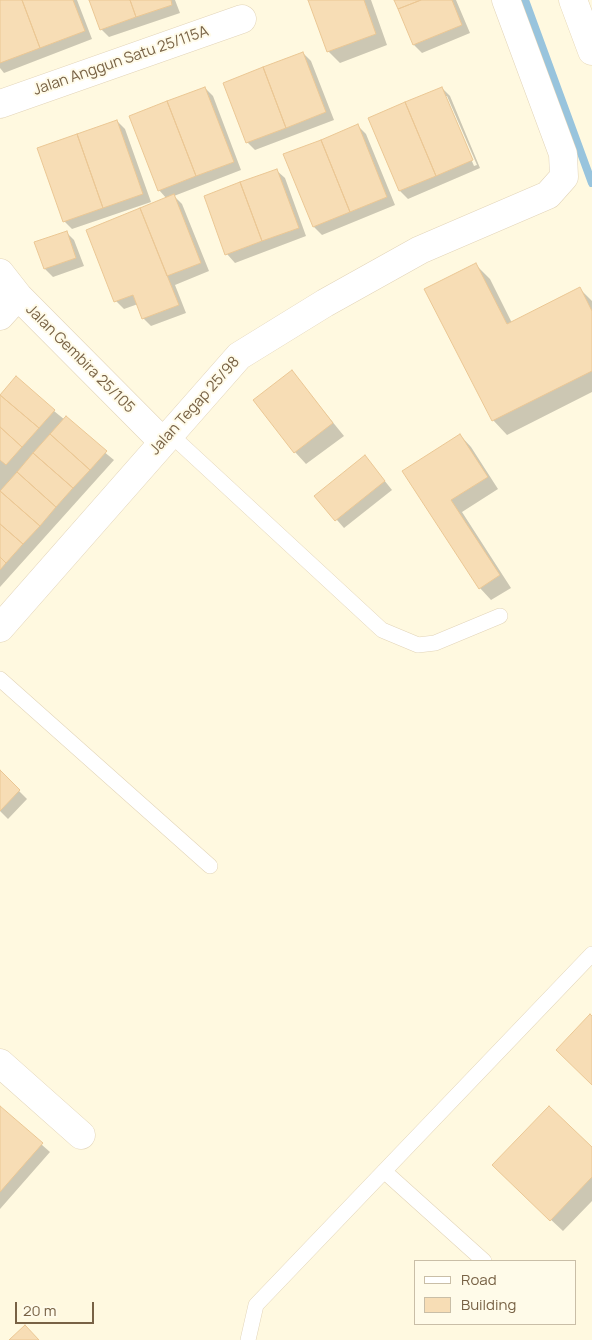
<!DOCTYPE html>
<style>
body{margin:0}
#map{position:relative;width:592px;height:1340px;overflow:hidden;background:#fff9e0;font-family:Manrope,sans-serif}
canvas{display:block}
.legend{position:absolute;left:414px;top:1260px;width:162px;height:65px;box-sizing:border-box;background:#fffbe9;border:1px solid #c9bea7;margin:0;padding:6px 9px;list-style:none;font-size:15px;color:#786245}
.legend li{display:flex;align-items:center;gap:10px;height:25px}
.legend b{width:25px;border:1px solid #c9bea7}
.scale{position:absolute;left:15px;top:1302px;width:79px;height:22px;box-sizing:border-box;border:2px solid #786245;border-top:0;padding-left:6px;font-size:15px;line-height:18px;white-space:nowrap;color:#786245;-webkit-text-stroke:4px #fffbe9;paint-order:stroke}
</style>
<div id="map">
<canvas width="592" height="1340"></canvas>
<ul class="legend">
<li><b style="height:6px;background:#fff"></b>Road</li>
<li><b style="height:14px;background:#f7ddb5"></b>Building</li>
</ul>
<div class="scale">20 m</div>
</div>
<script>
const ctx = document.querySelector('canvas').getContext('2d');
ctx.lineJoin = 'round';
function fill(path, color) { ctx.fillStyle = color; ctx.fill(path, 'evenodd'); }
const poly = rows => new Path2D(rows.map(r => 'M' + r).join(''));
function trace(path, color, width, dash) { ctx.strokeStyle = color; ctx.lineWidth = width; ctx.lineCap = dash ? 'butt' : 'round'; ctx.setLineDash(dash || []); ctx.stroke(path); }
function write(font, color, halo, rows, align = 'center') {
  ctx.font = font + ' Manrope,sans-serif'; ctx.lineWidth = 4; ctx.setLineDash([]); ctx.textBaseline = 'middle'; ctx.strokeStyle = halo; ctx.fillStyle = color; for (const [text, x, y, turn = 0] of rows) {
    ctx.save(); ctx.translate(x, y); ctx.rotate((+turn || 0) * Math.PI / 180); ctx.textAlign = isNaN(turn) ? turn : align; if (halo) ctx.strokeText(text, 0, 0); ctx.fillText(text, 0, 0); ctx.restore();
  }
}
fill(poly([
 [0,0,77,0,92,39,4,73,0,68],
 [91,0,175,0,180,13,109,37,101,29],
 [310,0,371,0,387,45,340,63,328,51],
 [395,0,456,0,470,33,422,53,414,45],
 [303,53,311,61,334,120,255,150,247,142],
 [205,88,213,96,241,170,174,196,182,204,209,271,175,285,186,313,151,326,143,318,138,304,124,309,116,301,167,199,159,190],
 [442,88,450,96,480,168,408,199,400,191,369,118],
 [444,96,447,96,477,165,474,166],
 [117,121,125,129,151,202,72,229,64,221],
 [358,126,366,134,395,205,322,235,314,227],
 [276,170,285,178,306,236,235,263,227,254],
 [66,232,74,240,84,266,53,277,45,269],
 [475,264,490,279,512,323,580,289,592,301,592,392,507,435,493,420],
 [292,372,344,436,306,464,295,452],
 [0,396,54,411,114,460,0,587],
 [460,435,471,447,498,489,462,512,511,588,491,600,480,588,404,471],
 [372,465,392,490,344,528,316,496],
 [0,772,27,799,8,819,0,811],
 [0,1108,50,1152,0,1209],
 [592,1149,592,1201,563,1231,505,1177]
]), '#0003');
trace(poly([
 [525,0,592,183]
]), '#98c4dd', 8);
const building = poly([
 [0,0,22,0,40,48,0,63,0,0],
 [22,0,73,0,85,31,40,48,22,0],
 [89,0,130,0,136,17,100,30,89,0],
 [130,0,171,0,172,5,136,17,130,0],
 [308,0,364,0,376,34,327,52,308,0],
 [394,0,421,0,398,9,394,0],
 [421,0,452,0,462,25,413,45,398,9,421,0],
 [303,52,326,112,286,128,263,67,303,52],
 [263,67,286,128,246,143,223,83,263,67],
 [205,87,234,162,196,176,167,101,205,87],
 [442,87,473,160,436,176,405,102,442,87],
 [167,101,196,176,158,191,129,116,167,101],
 [405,102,436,176,399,191,368,118,405,102],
 [117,120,143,194,103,208,77,134,117,120],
 [358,124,387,197,350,212,321,140,358,124],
 [77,134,103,208,63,222,37,148,77,134],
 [321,140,350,212,313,227,283,154,321,140],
 [277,169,299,228,262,241,240,182,277,169],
 [240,182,262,241,225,255,204,196,240,182],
 [174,194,201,263,167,276,140,208,174,194],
 [140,208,179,305,142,319,133,295,114,302,86,230,140,208],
 [67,231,76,258,44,269,34,242,67,231],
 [476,263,507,324,580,287,592,311,592,371,492,421,424,289,476,263],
 [292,370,333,423,294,453,253,400,292,370],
 [16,376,55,410,39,428,0,395,16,376],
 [0,395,39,428,22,447,0,427,0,395],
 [66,416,107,451,90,470,50,434,66,416],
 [0,427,22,447,6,465,0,460,0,427],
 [50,434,90,470,73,488,33,453,50,434],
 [460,434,488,477,451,500,500,575,479,589,402,471,460,434],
 [33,453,73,488,56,507,17,472,33,453],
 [365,455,385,481,335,521,314,496,365,455],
 [17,472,56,507,40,526,0,491,17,472],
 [0,491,40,526,23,544,0,524,0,491],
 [0,524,23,544,6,563,0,557,0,524],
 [0,557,6,563,0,570,0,557],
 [0,770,20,790,0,811,0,770],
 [590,1014,592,1016,592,1085,556,1050,590,1014],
 [0,1106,43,1143,0,1192,0,1106],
 [549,1106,592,1147,592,1177,550,1221,492,1165,549,1106],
 [25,1325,39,1340,9,1340,25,1325]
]);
fill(building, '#f7ddb5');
trace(building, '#ebc794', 1);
const lane = poly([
 [170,434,382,630,418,645,435,643,500,616],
 [0,679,210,866],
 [384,1171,484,1261],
 [248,1340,256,1305,592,954]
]);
const street = poly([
 [0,104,242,19],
 [0,273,18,296,163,442],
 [0,316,18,296],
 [0,628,239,356,325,303,420,250,548,195,564,177,563,154,506,0],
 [0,1063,81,1135]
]);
const secondary = poly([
 [573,0,592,51]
]);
trace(lane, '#e2d4b8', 16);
trace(street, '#e2d4b8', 29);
trace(secondary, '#e6d7b6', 29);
trace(lane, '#fff', 15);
trace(street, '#fff', 28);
trace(secondary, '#fff', 28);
write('15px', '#786245', '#fffbe9', [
 ["Jalan Anggun Satu 25/115A",121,61,-19],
 ["Jalan Gembira 25/105",80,359,45],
 ["Jalan Tegap 25/98",195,406,-48]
]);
</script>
